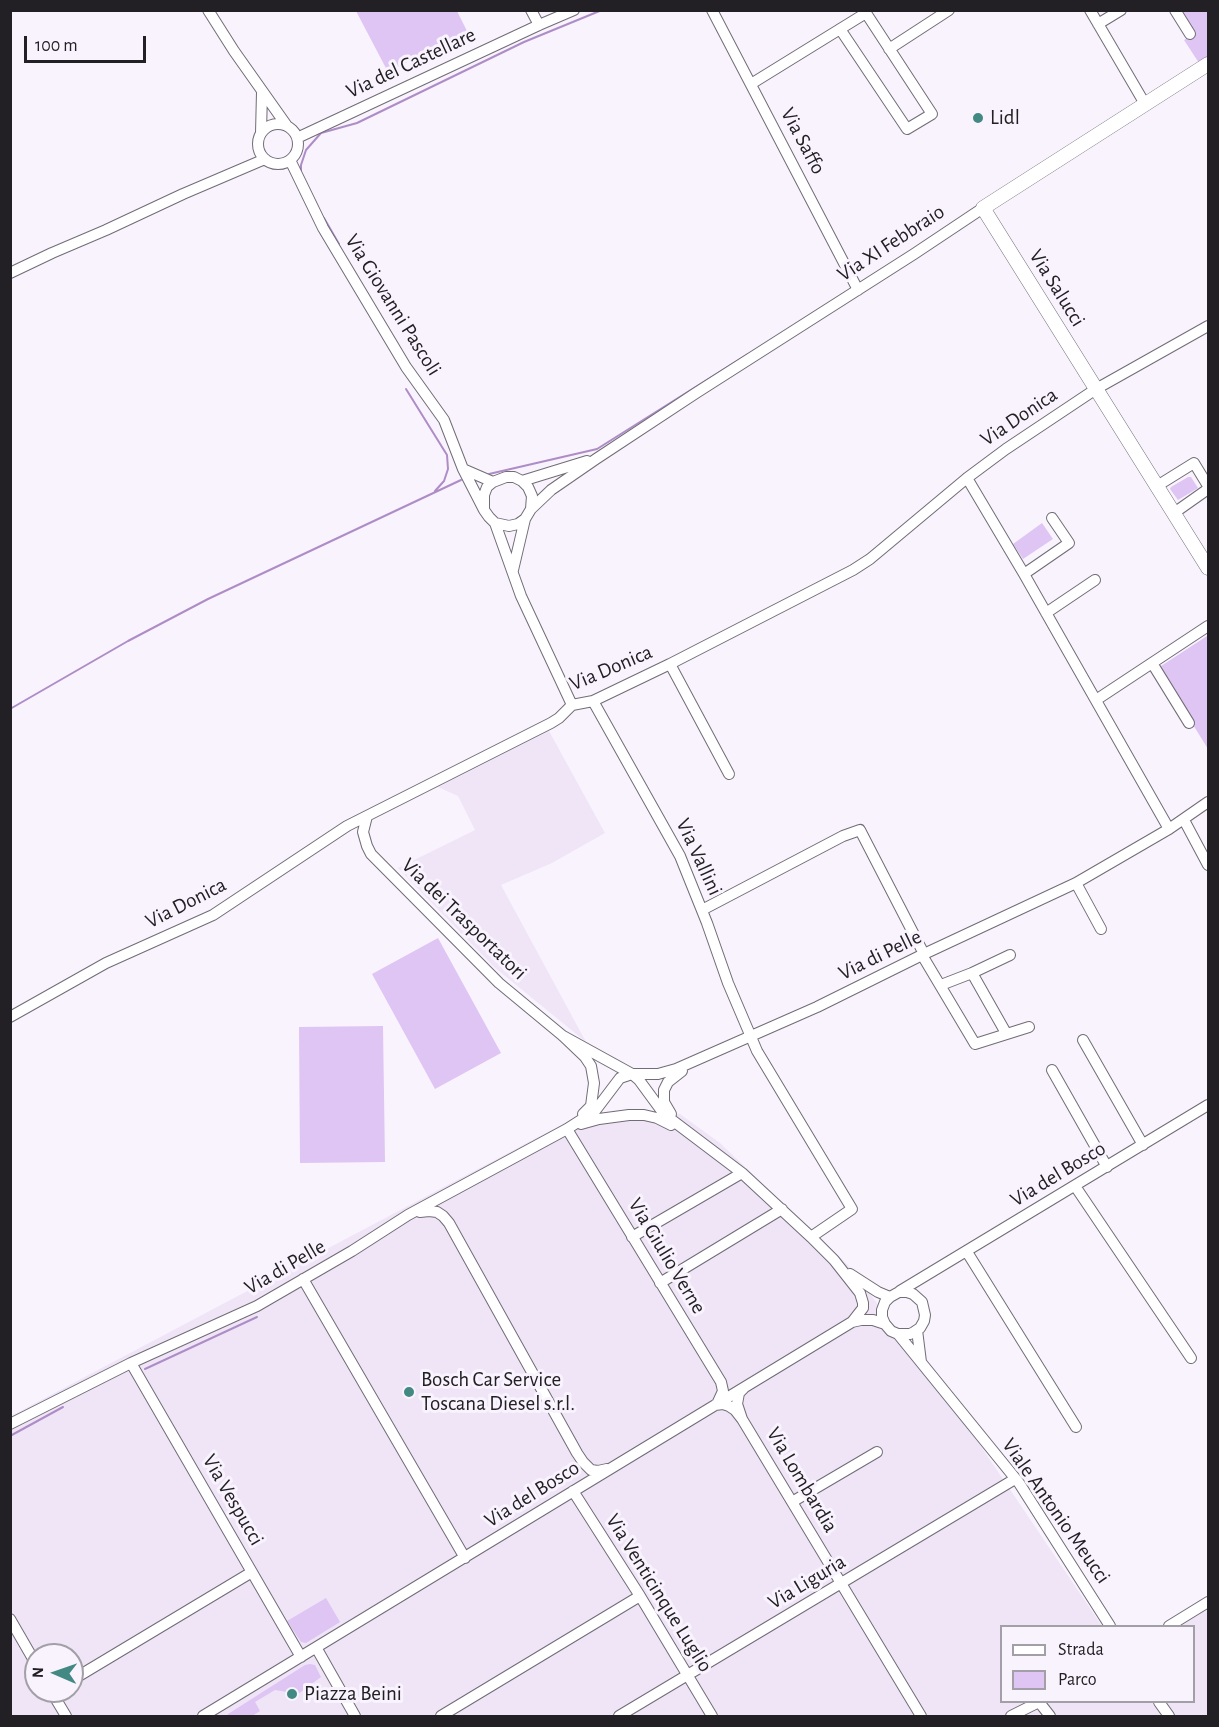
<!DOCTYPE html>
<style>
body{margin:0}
#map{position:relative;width:1219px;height:1727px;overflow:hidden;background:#f9f3fe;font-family:"Alegreya Sans",sans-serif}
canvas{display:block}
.frame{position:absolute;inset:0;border:12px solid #232025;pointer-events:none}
.legend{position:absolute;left:1000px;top:1625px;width:195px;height:78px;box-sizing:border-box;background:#f9f3fe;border:2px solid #a39fa7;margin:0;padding:8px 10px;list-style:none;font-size:18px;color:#232025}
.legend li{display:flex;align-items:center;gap:12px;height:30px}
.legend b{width:30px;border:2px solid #a39fa7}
.north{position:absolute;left:24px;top:1643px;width:60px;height:60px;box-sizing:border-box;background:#f9f3fe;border:2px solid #a39fa7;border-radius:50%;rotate:272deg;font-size:16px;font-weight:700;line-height:24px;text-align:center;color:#232025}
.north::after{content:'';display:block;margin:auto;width:21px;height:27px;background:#428983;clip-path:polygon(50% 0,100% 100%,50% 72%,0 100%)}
.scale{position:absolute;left:24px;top:36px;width:122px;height:27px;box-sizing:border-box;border:3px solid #232025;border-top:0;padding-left:8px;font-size:18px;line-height:21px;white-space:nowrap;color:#232025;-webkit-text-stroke:4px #f9f3fe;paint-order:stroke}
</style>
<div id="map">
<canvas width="1219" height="1727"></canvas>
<div class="frame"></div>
<ul class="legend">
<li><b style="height:8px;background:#fff"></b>Strada</li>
<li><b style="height:16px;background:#dec5f3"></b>Parco</li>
</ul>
<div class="north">N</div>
<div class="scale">100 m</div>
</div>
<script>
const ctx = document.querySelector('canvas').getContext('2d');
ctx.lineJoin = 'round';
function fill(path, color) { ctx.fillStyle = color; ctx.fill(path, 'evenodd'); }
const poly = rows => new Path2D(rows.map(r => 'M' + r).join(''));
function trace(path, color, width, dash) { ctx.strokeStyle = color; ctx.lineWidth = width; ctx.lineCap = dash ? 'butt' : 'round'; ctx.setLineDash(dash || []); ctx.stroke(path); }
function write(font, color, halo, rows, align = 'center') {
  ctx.font = font + ' "Alegreya Sans",sans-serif'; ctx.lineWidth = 6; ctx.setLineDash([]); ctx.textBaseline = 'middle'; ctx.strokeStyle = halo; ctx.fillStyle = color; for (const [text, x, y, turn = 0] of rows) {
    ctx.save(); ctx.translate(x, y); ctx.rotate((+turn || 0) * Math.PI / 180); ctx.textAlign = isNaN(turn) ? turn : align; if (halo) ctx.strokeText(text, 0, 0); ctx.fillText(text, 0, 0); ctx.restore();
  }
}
fill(poly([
 [549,731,605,833,552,863,501,885,586,1042,494,967,398,868,475,830,458,796,438,787],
 [680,1114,720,1143,852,1269,980,1445,1102,1626,1002,1626,1002,1702,1194,1702,1194,1626,1173,1626,1208,1606,1208,1716,11,1716,11,1416,578,1116],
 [36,1655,72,1655,72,1691,36,1691]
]), '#efe5f7');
fill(poly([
 [356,11,457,11,467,31,388,72],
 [1182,11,1208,11,1208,57,1199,63,1184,40,1196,33],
 [1188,477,1191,477,1198,488,1178,500,1170,489,1171,487],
 [1042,523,1053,539,1023,559,1013,544],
 [1207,636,1208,638,1208,749,1158,668],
 [438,938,501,1053,435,1089,372,974],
 [383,1026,385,1162,300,1163,299,1027],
 [326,1598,340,1622,306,1643,301,1642,287,1621],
 [310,1664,315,1665,321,1677,298,1694,275,1690,255,1702,260,1711,252,1716,227,1716,228,1714,305,1665]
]), '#dec5f3');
trace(poly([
 [301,173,301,165,306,150,321,133,357,123,524,42,602,10],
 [324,218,339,244],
 [406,389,447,455,448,469,444,481,435,491],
 [489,474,597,449,748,354],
 [10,709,128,641,208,599,461,480],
 [145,1369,257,1317],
 [10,1436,63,1407]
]), '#ae8dc7', 2);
const minor = poly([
 [208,10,234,51,287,126],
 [531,10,539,25],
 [712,10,858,290],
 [1090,10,1145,104],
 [1175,10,1190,34],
 [1098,24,1121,10],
 [889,49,949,10],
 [751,84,866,13,932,114,907,129,840,29],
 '258 144a20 20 0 1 1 40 0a20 20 0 1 1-40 0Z',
 [261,133,262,92],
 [297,138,539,25,574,10],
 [290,160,323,228,406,367,444,420,463,469,484,510],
 [10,273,52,253,106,230,183,194,265,159],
 [463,469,493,482],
 [967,478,1024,574,1169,829],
 [522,481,587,461],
 [1157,486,1194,463,1208,486],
 [531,509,551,490,596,459,696,393,914,254,983,208],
 [1174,513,1208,489],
 [495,523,509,526,518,524,525,519,531,509,532,496,528,487,522,481,514,477,506,477,493,482,487,487,484,495,484,510,489,517,495,523,521,596,572,705],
 [513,570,525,519],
 [1024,574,1069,543,1052,518],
 [1046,613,1095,580],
 [1152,663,1189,723],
 [670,664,729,774],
 [1096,700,1208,626],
 [593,701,680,856,707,923,728,983,757,1051,852,1209,811,1237],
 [367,816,363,832,367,846,371,854,499,983,563,1036,585,1057,591,1066,594,1083,591,1106,583,1114],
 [1184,820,1208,865],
 [1076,883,1101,929],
 [702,910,843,836,860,830,924,954],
 [922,955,975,1044,1029,1027],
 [972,973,1010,955],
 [941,985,972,973,1006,1033],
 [10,1017,106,963,213,915,347,826,551,723,559,718,572,705,593,701,670,664,853,570,870,559,967,478,1006,449,1096,389,1208,326],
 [563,1036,632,1074,639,1080,664,1114,742,1173,811,1237,834,1260,860,1293,863,1303,863,1308,852,1322],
 [1083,1040,1143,1145],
 [1052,1070,1107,1167],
 [671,1114,664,1102,664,1090,668,1082,682,1071],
 [581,1124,599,1119,629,1115,644,1115,657,1118,671,1125],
 [567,1129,721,1382,723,1391,717,1404],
 [1075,1186,1191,1358],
 [420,1212,429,1211,437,1212,443,1216,449,1223,577,1453,583,1462,591,1470,598,1471,607,1469],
 [632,1237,742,1173],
 [967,1252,1076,1427],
 [850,1274,878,1292,890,1297],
 [303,1279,465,1558],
 [660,1283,782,1209],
 [900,1291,1208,1105],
 [917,1330,921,1362],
 [898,1334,1019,1483,1110,1626],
 [131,1363,301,1657],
 [715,1405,723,1404,729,1406,735,1410,742,1419,737,1404,739,1393,744,1388],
 [742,1419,921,1716],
 [10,1424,131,1363,257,1306,352,1251,408,1215,567,1129,595,1111,620,1078,632,1074,658,1074,676,1069,817,1007,924,954,1076,883,1169,829,1208,802],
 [573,1491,640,1596,712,1716],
 [792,1502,877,1452],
 [10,1619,36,1664],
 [1169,1626,1208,1602],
 [317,1649,355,1716],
 [72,1680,252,1572],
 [51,1691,66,1716],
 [1039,1702,1050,1716],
 [1159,1702,1169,1716],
 [203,1716,852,1322,861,1320,873,1320,885,1324,891,1331,898,1334,910,1334,914,1332,920,1328,924,1321,925,1315,922,1302,913,1294,907,1292,899,1292,890,1297,885,1302,882,1310,882,1317,885,1324],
 [441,1716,640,1596],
 [619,1716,1015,1479],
 [1011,1716,1039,1702]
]);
const major = poly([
 [1208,64,983,208,1208,568]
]);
trace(minor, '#716c76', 12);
trace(major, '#716c76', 15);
trace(minor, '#fff', 10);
trace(major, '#fff', 14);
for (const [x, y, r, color] of [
 [978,118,6,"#428983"],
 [409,1392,6,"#428983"],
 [292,1694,6,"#428983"]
]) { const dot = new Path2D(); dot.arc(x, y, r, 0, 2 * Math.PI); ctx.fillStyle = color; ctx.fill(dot); trace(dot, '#f9f3fe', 2); }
write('21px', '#232025', '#f9f3fe', [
 ["Via del Castellare",411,63,-25],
 ["Via Saffo",803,141,62],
 ["Via XI Febbraio",891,243,-33],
 ["Via Salucci",1057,288,58],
 ["Via Giovanni Pascoli",393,305,58],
 ["Via Donica",1019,417,-34],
 ["Via Donica",611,668,-23],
 ["Via Vallini",699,857,65],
 ["Via Donica",186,903,-27],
 ["Via dei Trasportatori",464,919,44],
 ["Via di Pelle",880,955,-26],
 ["Via del Bosco",1058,1174,-31],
 ["Via Giulio Verne",667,1256,59],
 ["Via di Pelle",285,1267,-30],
 ["Via Lombardia",802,1480,59],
 ["Via del Bosco",532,1494,-32],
 ["Via Vespucci",233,1500,60],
 ["Viale Antonio Meucci",1056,1511,55],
 ["Via Liguria",807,1582,-31],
 ["Via Venticinque Luglio",659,1593,58]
]);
write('21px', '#232025', '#f9f3fe', [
 ["Lidl",990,118],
 ["Bosch Car Service",421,1380],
 ["Toscana Diesel s.r.l.",421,1404],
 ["Piazza Beini",304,1694]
], 'left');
</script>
